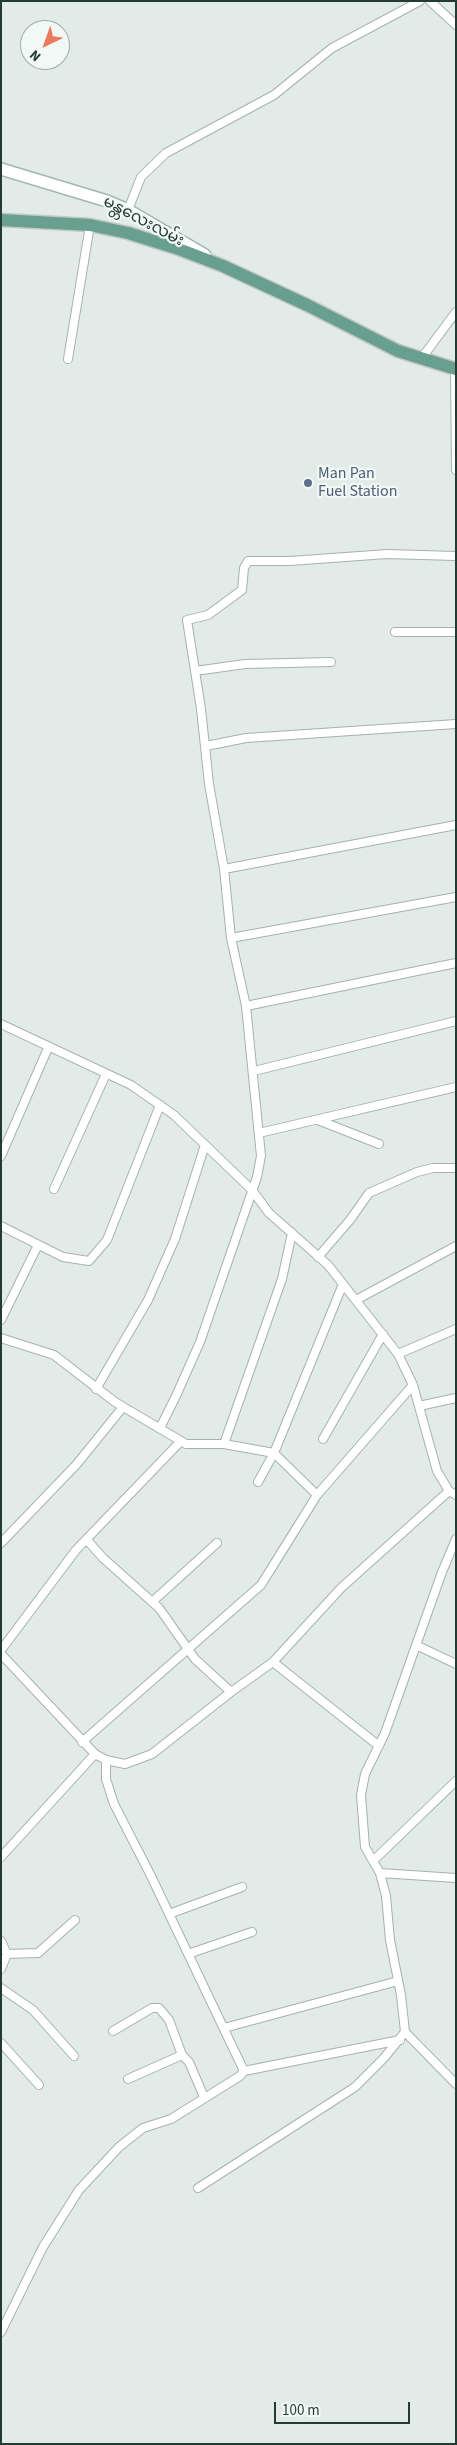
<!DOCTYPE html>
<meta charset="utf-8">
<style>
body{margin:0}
#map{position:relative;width:457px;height:2445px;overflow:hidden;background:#e2ebe7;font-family:"Source Sans 3",sans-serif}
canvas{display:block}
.frame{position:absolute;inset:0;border:2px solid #233c33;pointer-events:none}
.north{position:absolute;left:20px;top:20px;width:50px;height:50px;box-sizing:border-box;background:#f2f8f5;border:1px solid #9fada7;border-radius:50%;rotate:222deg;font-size:14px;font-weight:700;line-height:20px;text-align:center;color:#233c33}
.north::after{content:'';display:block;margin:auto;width:18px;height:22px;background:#ec7a5f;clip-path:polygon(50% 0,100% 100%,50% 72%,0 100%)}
.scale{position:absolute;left:274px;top:2402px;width:136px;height:22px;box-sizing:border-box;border:2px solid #233c33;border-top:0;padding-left:6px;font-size:15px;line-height:18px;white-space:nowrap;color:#233c33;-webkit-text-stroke:4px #f2f8f5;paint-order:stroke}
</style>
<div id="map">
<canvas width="457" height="2445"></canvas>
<div class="frame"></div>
<div class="north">N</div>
<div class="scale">100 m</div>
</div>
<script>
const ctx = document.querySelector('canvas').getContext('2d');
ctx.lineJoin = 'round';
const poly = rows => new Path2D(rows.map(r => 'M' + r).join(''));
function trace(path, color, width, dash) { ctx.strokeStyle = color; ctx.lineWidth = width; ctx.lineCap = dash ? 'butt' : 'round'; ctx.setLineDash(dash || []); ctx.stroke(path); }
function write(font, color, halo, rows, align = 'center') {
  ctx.font = font + ' "Source Sans 3","Noto Sans Myanmar",sans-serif'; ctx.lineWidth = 4.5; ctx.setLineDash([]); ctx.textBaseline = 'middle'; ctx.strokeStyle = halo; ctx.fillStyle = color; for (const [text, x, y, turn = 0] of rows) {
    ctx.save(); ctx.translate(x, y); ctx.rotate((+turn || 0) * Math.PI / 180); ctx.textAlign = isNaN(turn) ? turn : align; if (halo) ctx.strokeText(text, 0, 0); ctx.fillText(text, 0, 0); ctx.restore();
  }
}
const street = poly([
 [430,1,456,25],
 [128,210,141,177,166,153,274,95,332,48,420,1],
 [68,359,90,225],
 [421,359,456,312],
 [455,369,456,470],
 [395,632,456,632],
 [195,671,245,664,331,662],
 [206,746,246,738,456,724],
 [224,869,456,825],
 [231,938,456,897],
 [246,1006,456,963],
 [1,1024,131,1085,174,1115,252,1190,269,1213,328,1265,398,1354,413,1385,437,1471,449,1491,456,1495],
 [254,1071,456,1021],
 [318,1120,379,1144],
 [259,1133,456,1087],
 [1,1156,48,1048],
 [54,1189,106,1074],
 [1,1226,63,1257,89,1261,107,1240,160,1105],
 [318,1257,350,1220,369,1193,417,1172,433,1168,456,1168],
 [356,1300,456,1246],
 [1,1320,38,1245],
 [1,1338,54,1355,115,1402,186,1444,224,1444,274,1453,317,1495],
 [398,1354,456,1329],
 [96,1389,148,1300,175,1239,205,1145],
 [419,1406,456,1398],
 [160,1428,176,1396,200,1342,257,1177,261,1156,246,1006,231,938,224,869,209,784,201,709,187,620,208,615,242,590,244,568,248,561,290,561,387,554,456,556],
 [323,1439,383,1334],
 [224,1444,282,1279,292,1233],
 [258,1482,274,1453,343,1284],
 [87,1540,103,1558,159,1608,195,1659,231,1692],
 [1,1543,76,1465,123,1407],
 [152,1602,217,1543],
 [416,1645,456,1664],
 [1,1650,76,1550,181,1441],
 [1,1654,95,1754,106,1760,125,1764,152,1754,231,1692,273,1662,341,1588,449,1491],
 [273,1662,379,1746],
 [82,1742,261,1585,317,1495,413,1385],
 [1,1857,95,1754],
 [373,1861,456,1781],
 [380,1873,456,1878],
 [169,1914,242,1887],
 [1,1941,7,1954,1,1969],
 [7,1954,38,1953,75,1920],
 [188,1954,252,1932],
 [1,1988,33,2010,74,2056],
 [224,2028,398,1981],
 [113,2031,152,2008,159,2008,169,2020,182,2055],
 [405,2032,456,2084],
 [1,2043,39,2085],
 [244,2071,400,2040],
 [128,2079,182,2055,189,2062,204,2097],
 [198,2188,355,2087,384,2058,405,2032,401,1995,390,1940,386,1896,380,1873,365,1847,361,1795,365,1774,385,1733,442,1572,456,1539],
 [1,2332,43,2247,79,2190,119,2147,143,2128,171,2119,240,2076,244,2071,151,1876,114,1804,106,1779,106,1760]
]);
const secondary = poly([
 [1,169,107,201,128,210,205,255]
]);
const primary = poly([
 [1,220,90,225,128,233,176,248,223,266,307,305,398,351,456,369]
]);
trace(street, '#a5b3ad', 10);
trace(secondary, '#a1b7ae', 14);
trace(primary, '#c1c8c6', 15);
trace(street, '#fff', 8);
trace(secondary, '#fff', 11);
trace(primary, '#689f8e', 12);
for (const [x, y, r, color] of [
 [308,483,5,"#5c6f8a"]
]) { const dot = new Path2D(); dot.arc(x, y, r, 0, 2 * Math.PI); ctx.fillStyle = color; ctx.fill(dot); trace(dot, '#f2f8f5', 2); }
write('16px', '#233c33', '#f2f8f5', [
 ["မန္တလေးလမ်း",143,222,28]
]);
write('16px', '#4e5e75', '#f2f8f5', [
 ["Man Pan",318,474],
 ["Fuel Station",318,492]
], 'left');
</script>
